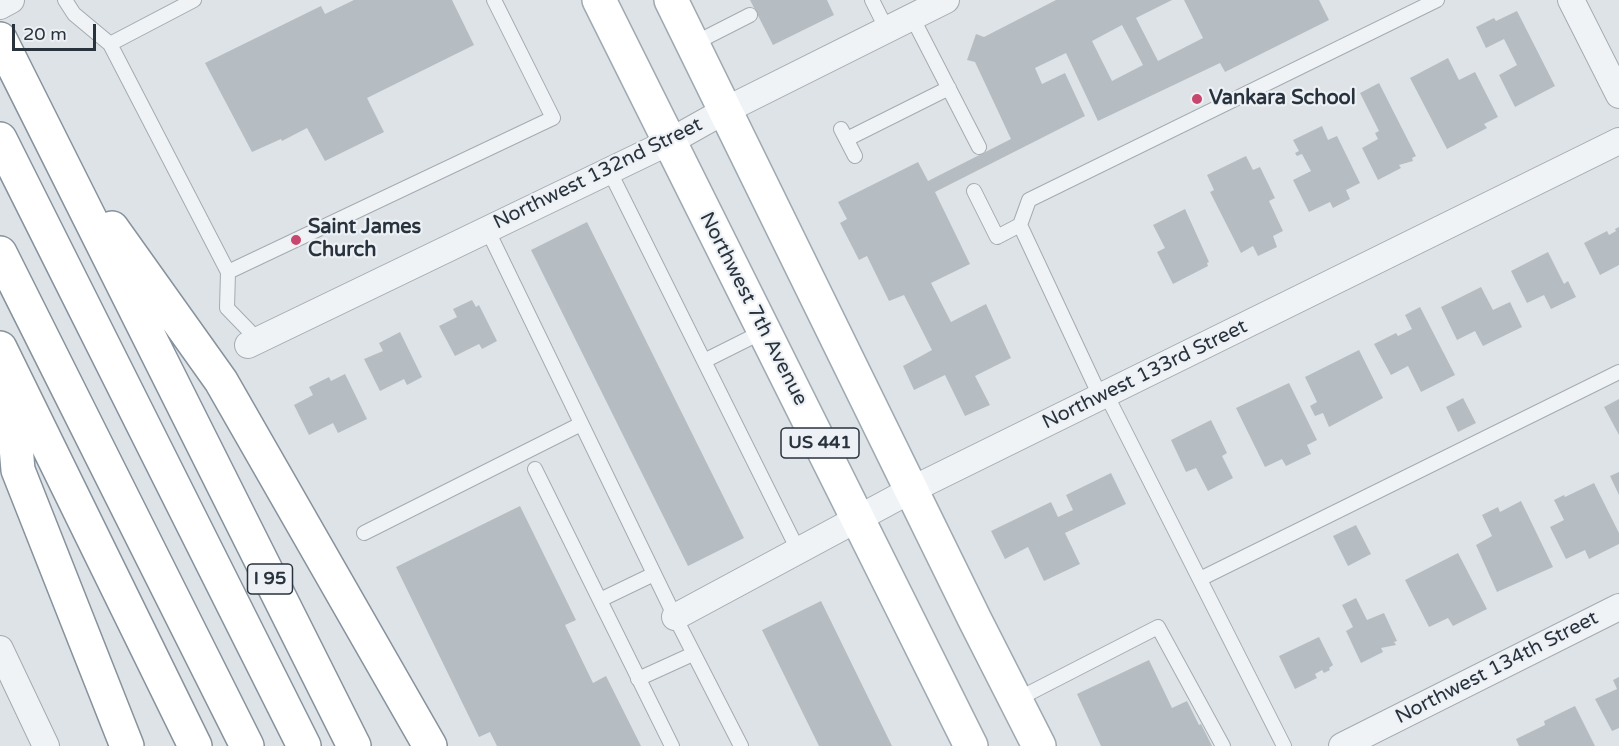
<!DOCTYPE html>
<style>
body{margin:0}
#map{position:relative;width:1619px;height:746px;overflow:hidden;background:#dee3e7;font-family:"Varela Round",sans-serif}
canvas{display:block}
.scale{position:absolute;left:12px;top:24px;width:84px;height:27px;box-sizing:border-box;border:3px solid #28333d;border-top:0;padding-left:8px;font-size:18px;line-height:21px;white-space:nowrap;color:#28333d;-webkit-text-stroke:4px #edf1f5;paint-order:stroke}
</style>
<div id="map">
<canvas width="1619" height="746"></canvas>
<div class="scale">20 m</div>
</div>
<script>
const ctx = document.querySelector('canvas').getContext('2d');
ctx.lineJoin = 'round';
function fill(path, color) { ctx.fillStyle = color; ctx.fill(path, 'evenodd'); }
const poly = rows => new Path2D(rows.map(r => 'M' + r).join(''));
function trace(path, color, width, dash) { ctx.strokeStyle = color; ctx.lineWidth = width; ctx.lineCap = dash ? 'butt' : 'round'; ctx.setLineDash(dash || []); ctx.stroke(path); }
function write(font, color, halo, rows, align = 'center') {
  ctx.font = font + ' "Varela Round",sans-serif'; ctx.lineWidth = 4.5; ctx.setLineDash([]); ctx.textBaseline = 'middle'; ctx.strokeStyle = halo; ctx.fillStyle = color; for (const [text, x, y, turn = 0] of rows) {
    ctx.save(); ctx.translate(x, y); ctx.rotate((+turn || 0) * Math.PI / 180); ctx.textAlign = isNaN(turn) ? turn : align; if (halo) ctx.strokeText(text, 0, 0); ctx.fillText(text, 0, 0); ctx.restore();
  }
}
fill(poly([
 [354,0,452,0,474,45,367,98,384,132,325,161,307,128,282,141,281,139,252,152,205,63,321,6,325,14],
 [750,0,827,0,834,15,773,45],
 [1056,0,1172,0,1136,18,1158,61,1203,38,1184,0,1319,0,1329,20,1225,72,1220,63,1098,121,1066,53,1035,68,1042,84,1065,73,1085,116,935,192,970,264,931,283,951,322,986,304,1011,358,975,376,990,405,965,416,945,375,914,390,903,366,932,350,904,295,889,301,867,256,859,260,840,223,847,219,838,202,918,162,928,181,1011,139,975,62,967,60,976,34,984,37],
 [1122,25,1143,65,1112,81,1092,41],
 [1517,11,1555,86,1515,107,1499,75,1517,65,1504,39,1486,48,1476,27,1494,18,1496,21],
 [1448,58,1459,80,1475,72,1498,117,1484,124,1487,128,1447,149,1410,78],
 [1379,83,1416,156,1412,158,1413,161,1399,165,1401,168,1378,180,1362,148,1378,139,1375,133,1379,131,1360,93],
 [1322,126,1328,140,1337,136,1360,183,1346,190,1350,199,1333,208,1330,202,1309,212,1293,180,1311,171,1302,154,1297,156,1295,153,1299,151,1293,140],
 [1246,156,1253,170,1260,167,1275,198,1269,201,1283,231,1273,236,1277,247,1258,256,1253,246,1241,253,1210,192,1214,190,1207,175],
 [1185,209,1209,262,1207,263,1208,266,1173,284,1157,252,1165,248,1153,225],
 [587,222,744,538,688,566,531,250],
 [1619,227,1619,265,1600,275,1584,243,1607,231,1609,235,1616,231,1615,229],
 [1548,252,1564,284,1568,281,1576,297,1551,309,1544,295,1527,303,1511,271],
 [1481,287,1493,310,1510,302,1522,327,1483,346,1475,331,1457,340,1441,307],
 [472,300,476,307,479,305,497,341,482,349,479,344,455,356,439,326,457,317,453,309],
 [1420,307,1455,375,1421,392,1408,366,1391,375,1374,344,1396,333,1398,336,1412,329,1405,315],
 [400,332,422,377,407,385,404,379,380,391,364,359,383,351,379,343],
 [1359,350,1383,398,1329,427,1323,413,1315,416,1310,406,1317,402,1305,377],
 [345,374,367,419,338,433,333,423,309,435,294,405,313,395,309,387,329,377,331,381],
 [1289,383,1317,440,1307,445,1311,454,1286,466,1282,459,1265,467,1236,408],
 [1463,398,1476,423,1458,432,1446,407],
 [1619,399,1619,435,1604,407],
 [1211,420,1227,453,1222,456,1233,478,1208,491,1196,468,1186,472,1171,440],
 [1619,472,1619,495,1610,476],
 [1111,473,1126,504,1065,533,1080,564,1044,581,1028,547,1005,559,991,531,1051,502,1058,517,1073,510,1066,495],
 [1594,483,1619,533,1619,544,1589,559,1585,550,1566,559,1550,527,1564,520,1554,500,1564,495,1565,497],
 [1521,501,1553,567,1497,592,1476,545,1492,536,1482,515,1498,507,1500,512],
 [520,506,576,620,565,625,593,683,606,676,641,746,497,746,490,732,479,737,396,567],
 [1356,525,1371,554,1348,566,1333,536],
 [1458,553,1487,609,1453,626,1448,618,1429,627,1405,580],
 [1356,598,1367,620,1384,613,1397,641,1394,642,1396,645,1381,648,1383,652,1361,663,1346,631,1353,627,1342,605],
 [821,601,892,746,819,746,762,630],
 [1319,637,1333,665,1329,668,1330,670,1324,673,1322,670,1315,674,1317,678,1295,689,1279,656],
 [1149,660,1172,708,1187,701,1199,725,1201,724,1212,746,1101,746,1077,694],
 [1619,677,1619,728,1612,731,1595,699,1617,689,1613,680],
 [1575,706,1595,746,1519,746,1516,739,1545,725,1544,721]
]), '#b5bdc3');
const service = poly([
 [65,0,74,14,110,44],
 [194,0,110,44,228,272,227,308,258,340],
 [872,0,887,30],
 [912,17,979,147],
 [693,44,750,15],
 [841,129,855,156],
 [847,139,949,88],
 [609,170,798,550],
 [974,191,997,237,1020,225,1100,396],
 [1020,225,1029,200,1437,0],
 [487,229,675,617,741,746],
 [228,272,553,118,494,0],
 [704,361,764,331],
 [1106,394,1284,746],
 [535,469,672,746],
 [364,533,581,424],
 [1200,579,1619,372],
 [600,600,654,574],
 [638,679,693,654],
 [1016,700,1158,627,1223,746]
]);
const minor = poly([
 [1571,0,1619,95],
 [0,6,11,0],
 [248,345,669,142,726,110,946,0],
 [675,617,911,490,1619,141],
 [0,649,46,746],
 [1342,746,1619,607]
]);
const primary = poly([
 [599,0,971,746],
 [671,0,975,620,1039,746]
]);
const motorway = poly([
 [0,39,354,746],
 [0,139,304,746],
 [112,228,221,381,430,746],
 [0,253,247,746],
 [0,348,195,746],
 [11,388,18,470,127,746]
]);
trace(service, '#a4abb1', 16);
trace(minor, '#a4abb1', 28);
trace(primary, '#9ea9b2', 36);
trace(motorway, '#86929d', 36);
trace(service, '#f0f3f5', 14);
trace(minor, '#f0f3f5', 26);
trace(primary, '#fff', 33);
trace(motorway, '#fff', 33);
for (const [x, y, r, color] of [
 [1197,99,6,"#c8476e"],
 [296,240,6,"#c8476e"]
]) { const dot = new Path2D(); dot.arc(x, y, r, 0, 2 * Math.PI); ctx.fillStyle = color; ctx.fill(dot); trace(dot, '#edf1f5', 2); }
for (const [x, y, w] of [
 [820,443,78],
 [270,579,45]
]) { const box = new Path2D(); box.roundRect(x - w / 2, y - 15, w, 30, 4.5); ctx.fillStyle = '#edf1f5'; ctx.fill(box); trace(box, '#28333d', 1.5); }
write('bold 18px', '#28333d', null, [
 ["US 441",820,443],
 ["I 95",270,579]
]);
write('bold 20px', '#28333d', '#edf1f5', [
 ["Vankara School",1209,99],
 ["Saint James",308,228],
 ["Church",308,251]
], 'left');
write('20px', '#28333d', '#edf1f5', [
 ["Northwest 132nd Street",598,174,-26],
 ["Northwest 7th Avenue",753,309,63],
 ["Northwest 133rd Street",1145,375,-26],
 ["Northwest 134th Street",1497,668,-27]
]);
</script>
